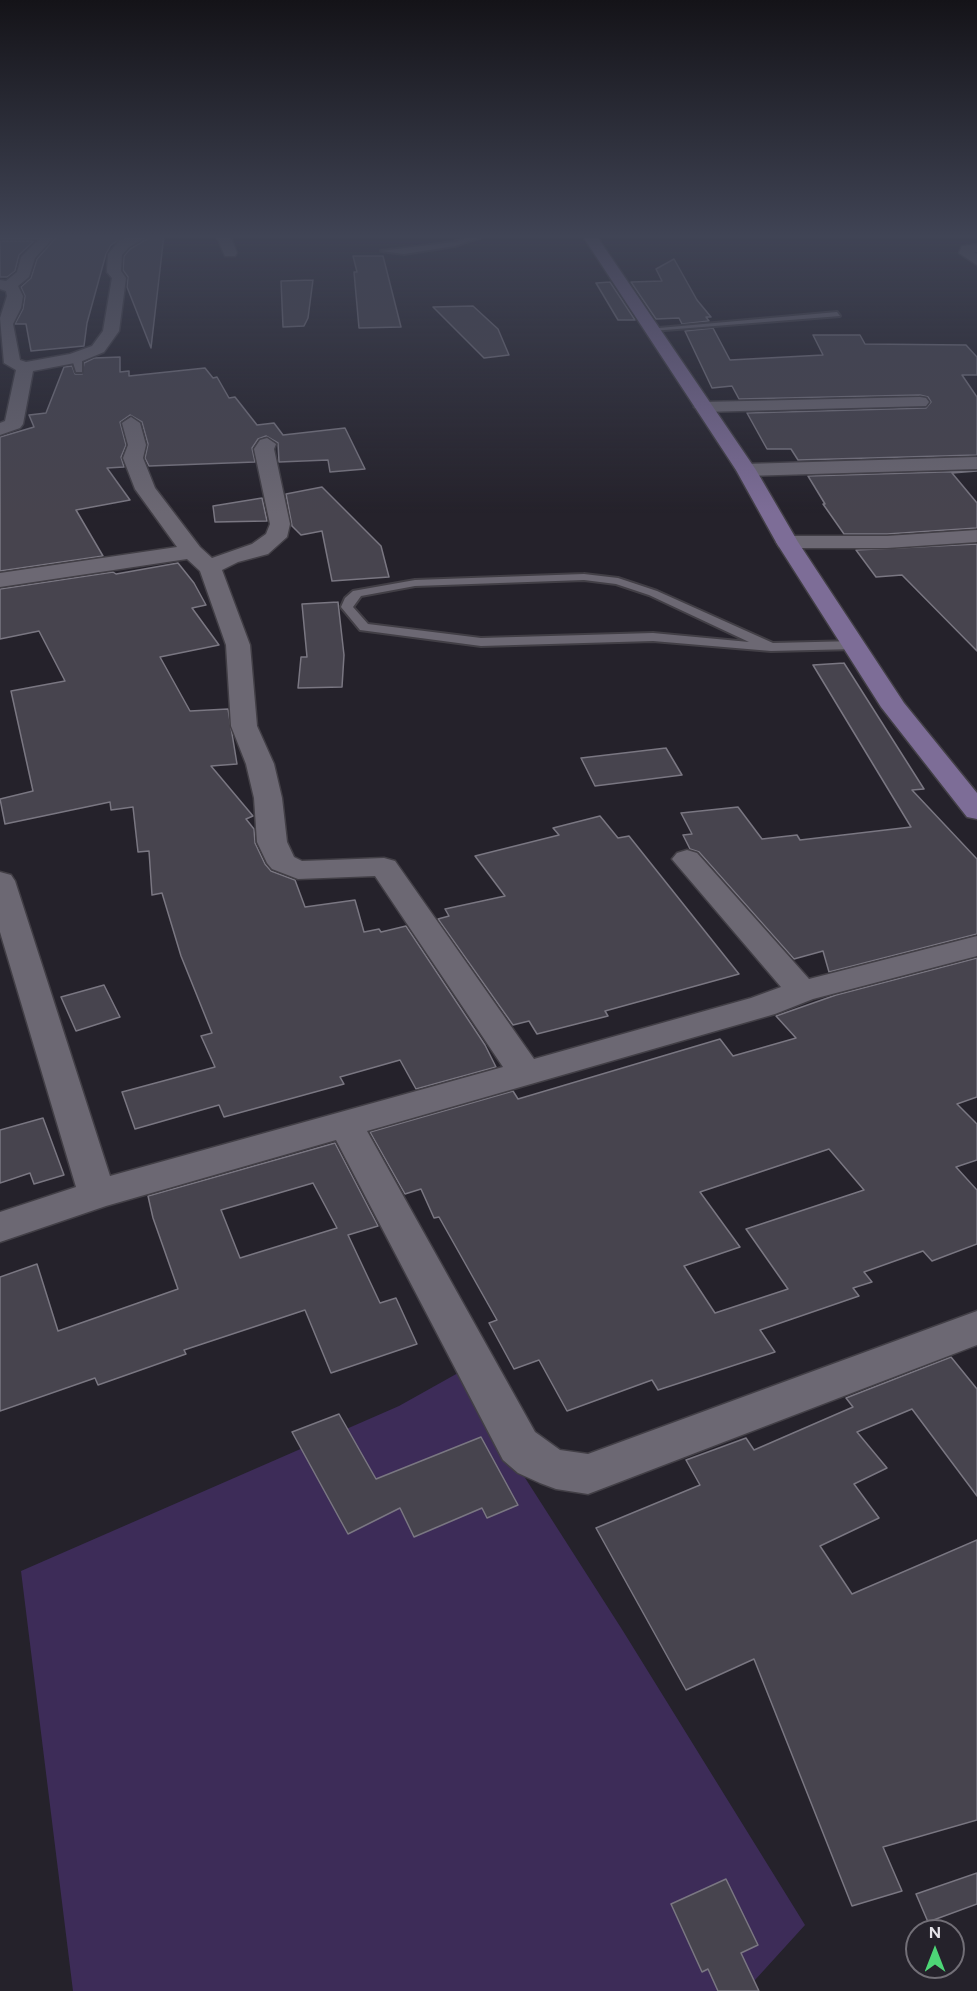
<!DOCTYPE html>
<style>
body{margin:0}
#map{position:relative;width:977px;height:1991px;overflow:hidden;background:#25222b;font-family:Figtree,sans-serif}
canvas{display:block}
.north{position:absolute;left:905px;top:1919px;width:60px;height:60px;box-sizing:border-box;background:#25222b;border:2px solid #726f77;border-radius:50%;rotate:0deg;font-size:16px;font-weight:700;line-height:24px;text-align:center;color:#e5e3e9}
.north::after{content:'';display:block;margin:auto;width:21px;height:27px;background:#4dd676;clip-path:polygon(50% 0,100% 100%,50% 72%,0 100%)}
</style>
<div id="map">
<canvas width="977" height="1991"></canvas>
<div class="north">N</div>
</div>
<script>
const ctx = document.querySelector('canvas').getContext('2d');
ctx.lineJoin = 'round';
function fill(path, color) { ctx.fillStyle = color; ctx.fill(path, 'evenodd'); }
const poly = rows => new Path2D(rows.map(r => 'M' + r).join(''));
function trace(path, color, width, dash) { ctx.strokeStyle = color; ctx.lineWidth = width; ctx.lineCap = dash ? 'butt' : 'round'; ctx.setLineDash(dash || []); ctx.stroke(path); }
fill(poly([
 [458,1373,623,1631,805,1925,745,1991,73,1991,21,1571,399,1406]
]), '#3d2c58');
const building = poly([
 [127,235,111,245,106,254,87,323,84,346,31,351,26,324,15,324,23,309,25,296,21,287,31,278,37,259,57,236,127,235],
 [153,235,164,235,151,348,127,287,128,277,123,270,124,256,130,249,153,235],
 [0,241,34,241,19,255,15,271,7,277,0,277,0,241],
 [353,256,383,256,401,327,359,328,354,272,357,272,353,256],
 [674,259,697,300,711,317,706,317,709,321,682,324,679,318,656,319,631,282,662,281,656,269,674,259],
 [313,280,308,318,304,326,283,327,281,281,313,280],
 [610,282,635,320,618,320,596,283,610,282],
 [473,306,498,329,509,355,484,358,433,307,473,306],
 [713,328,730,360,823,355,813,335,860,335,865,344,966,345,977,357,977,375,962,375,977,397,977,455,798,460,791,449,767,449,747,413,926,408,931,402,928,397,920,395,739,399,732,386,712,388,685,331,713,328],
 [120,357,120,372,129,371,129,376,205,368,213,378,217,377,229,398,235,397,257,425,274,423,283,435,345,428,365,469,330,472,328,460,279,462,278,443,266,436,258,439,252,448,255,462,149,466,145,458,148,444,142,422,130,415,120,422,126,445,121,457,124,467,107,468,130,500,76,510,103,556,0,571,0,437,34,427,29,415,46,413,64,367,72,366,75,374,82,374,84,363,94,358,120,357],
 [977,471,952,473,977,503,977,528,887,534,844,534,823,504,825,504,808,476,977,471],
 [322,487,381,546,389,577,332,581,322,531,301,535,292,526,286,494,322,487],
 [262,498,267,521,215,522,213,506,262,498],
 [977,544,977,651,902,575,876,577,856,550,977,544],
 [178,563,194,583,206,605,192,608,219,645,160,657,190,711,228,709,237,764,211,766,253,816,246,819,254,829,255,843,265,864,271,871,295,880,305,907,355,900,364,932,379,929,381,932,406,926,485,1045,496,1067,416,1089,400,1060,340,1077,344,1084,224,1117,219,1105,135,1129,122,1092,215,1067,201,1036,212,1033,181,956,162,893,152,895,149,851,138,852,133,807,111,810,110,802,5,824,0,799,33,791,11,691,65,681,39,631,0,639,0,589,113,572,116,574,178,563],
 [338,602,344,655,342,687,298,688,301,657,307,657,302,604,338,602],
 [844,663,924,789,912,790,977,859,977,934,829,972,823,951,794,959,699,852,690,849,683,835,692,834,681,813,738,807,762,839,797,835,800,840,911,827,813,665,844,663],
 [666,748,682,775,595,786,581,758,666,748],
 [600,816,618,838,629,836,739,974,605,1011,608,1016,537,1034,529,1021,513,1025,438,919,449,916,445,909,505,896,475,856,559,835,553,828,600,816],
 [977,958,977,1097,957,1104,977,1124,977,1160,956,1167,977,1190,977,1244,932,1261,923,1251,864,1272,872,1282,853,1288,859,1296,760,1330,775,1352,658,1390,652,1380,567,1411,539,1360,514,1369,489,1323,497,1320,439,1217,434,1218,421,1189,405,1194,370,1132,513,1091,518,1099,720,1039,733,1056,796,1038,776,1016,836,995,977,958],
 [829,1149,864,1190,746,1229,788,1289,715,1313,684,1266,740,1247,700,1192,829,1149],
 [104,985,120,1017,76,1031,61,997,104,985],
 [43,1118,64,1175,34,1184,30,1173,0,1183,0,1130,43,1118],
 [335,1143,378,1226,348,1235,380,1303,396,1298,417,1344,331,1373,305,1310,184,1350,186,1354,98,1385,95,1378,0,1411,0,1277,37,1264,58,1331,178,1289,153,1218,148,1196,335,1143],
 [313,1183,337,1228,240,1258,221,1210,313,1183],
 [951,1357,977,1389,977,1496,912,1409,857,1432,887,1468,854,1484,879,1518,820,1546,852,1594,977,1540,977,1820,883,1847,902,1891,852,1906,754,1659,686,1690,596,1528,700,1485,686,1460,746,1438,754,1450,853,1407,846,1398,951,1357],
 [339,1414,376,1479,481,1437,518,1505,487,1518,482,1508,414,1537,400,1508,348,1534,292,1432,339,1414],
 [977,1873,977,1904,928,1922,916,1894,977,1873],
 [726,1879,758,1945,741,1953,759,1991,718,1991,708,1969,702,1972,671,1904,726,1879]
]);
fill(building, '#47444e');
trace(building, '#7a7782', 1.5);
const lane = poly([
 [477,235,487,235,455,246,404,254,381,251,454,242,477,235],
 [837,312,840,316,652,331,648,329,837,312],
 [71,356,82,359,82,372,76,372,71,356],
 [584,574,618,578,657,591,773,643,856,641,862,645,856,649,771,651,653,641,481,646,360,630,341,607,345,598,353,591,415,580,584,574],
 [584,580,616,584,649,595,749,642,653,633,481,638,368,624,353,607,361,596,415,586,584,580]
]);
const street = poly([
 [0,235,55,236,35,258,29,277,18,286,23,296,21,308,13,324,20,360,26,362,70,354,92,346,103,331,112,278,107,272,108,254,119,241,133,235,151,235,129,247,122,255,121,271,126,278,119,331,104,352,80,362,33,371,23,424,20,428,0,435,0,423,5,421,16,370,4,363,0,318,7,296,6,291,0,289,0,280,6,281,17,272,21,257,39,239,0,239,0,235],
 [216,235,230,235,237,253,235,256,225,256,216,235],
 [977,244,977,252,974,252,977,254,977,265,959,253,962,246,977,244],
 [920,397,926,398,929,402,926,406,703,412,694,407,703,402,920,397],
 [131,417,140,423,146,445,143,458,155,488,200,547,212,558,252,544,266,534,270,524,254,449,260,440,267,438,276,444,274,449,290,524,287,537,268,554,238,562,222,570,250,645,257,726,274,764,282,798,287,842,294,857,302,861,384,858,395,861,534,1059,751,998,781,987,677,865,672,859,677,853,687,850,697,853,809,979,977,936,977,956,813,999,775,1014,367,1131,535,1432,560,1450,588,1454,977,1311,977,1345,588,1494,556,1489,540,1483,518,1473,503,1460,336,1140,106,1206,0,1242,0,1212,76,1187,0,932,0,872,11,875,15,881,110,1176,503,1067,375,876,298,879,272,869,267,863,257,842,254,798,246,764,231,726,226,645,200,571,187,559,0,587,0,573,177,547,135,489,123,458,128,445,122,423,131,417],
 [977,457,977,469,746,476,736,470,746,464,977,457],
 [977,530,977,542,887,548,787,548,779,547,776,542,779,537,787,536,887,536,977,530]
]);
const secondary = poly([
 [582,235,596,235,756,470,798,542,904,703,977,793,977,819,967,817,881,707,776,542,736,470,582,235]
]);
trace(lane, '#423f46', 4);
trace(street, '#423f46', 3);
trace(secondary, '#423f46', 3);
fill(lane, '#6c6873');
fill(street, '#6c6873');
fill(secondary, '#7d6d97');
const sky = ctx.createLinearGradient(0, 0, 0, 514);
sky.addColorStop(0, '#141318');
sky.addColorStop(0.46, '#404455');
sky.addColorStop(1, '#40445500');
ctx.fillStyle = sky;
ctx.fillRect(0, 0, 977, 514);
</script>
